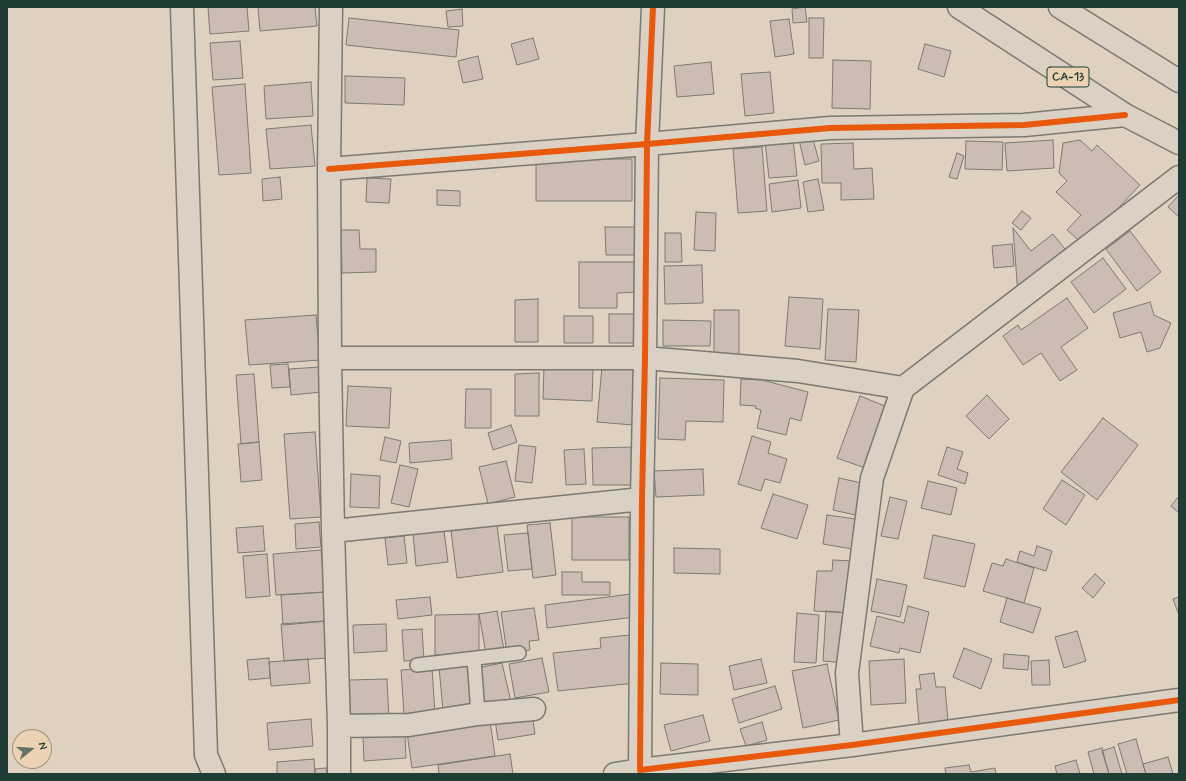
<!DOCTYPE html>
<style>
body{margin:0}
#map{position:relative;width:1186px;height:781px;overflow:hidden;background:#ded1c0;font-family:Mynerve,sans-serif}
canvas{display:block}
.frame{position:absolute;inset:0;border:8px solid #1f3d34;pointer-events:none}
.north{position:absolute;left:12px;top:729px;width:40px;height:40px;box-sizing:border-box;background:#ebd2b3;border:1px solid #999680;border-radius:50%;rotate:73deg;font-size:11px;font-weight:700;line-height:16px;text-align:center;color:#1f3d34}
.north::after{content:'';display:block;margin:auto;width:14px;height:18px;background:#627165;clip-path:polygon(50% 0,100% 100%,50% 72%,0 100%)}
</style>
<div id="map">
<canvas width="1186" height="781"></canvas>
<div class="frame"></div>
<div class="north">N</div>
</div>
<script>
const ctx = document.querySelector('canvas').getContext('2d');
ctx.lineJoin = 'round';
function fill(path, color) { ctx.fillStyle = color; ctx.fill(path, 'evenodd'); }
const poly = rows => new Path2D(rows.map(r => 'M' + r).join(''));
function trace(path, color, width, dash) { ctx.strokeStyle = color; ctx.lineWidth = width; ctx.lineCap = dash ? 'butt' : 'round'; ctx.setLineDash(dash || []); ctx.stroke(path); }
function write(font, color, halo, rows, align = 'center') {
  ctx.font = font + ' Mynerve,sans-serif'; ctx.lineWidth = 4; ctx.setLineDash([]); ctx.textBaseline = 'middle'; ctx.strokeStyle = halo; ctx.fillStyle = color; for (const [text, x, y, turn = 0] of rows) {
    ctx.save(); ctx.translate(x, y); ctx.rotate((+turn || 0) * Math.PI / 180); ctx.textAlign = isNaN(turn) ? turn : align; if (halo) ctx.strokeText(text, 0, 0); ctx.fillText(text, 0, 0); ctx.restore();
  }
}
const building = poly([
 [208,7,247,7,249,31,210,34,208,7],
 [258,7,315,7,317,26,260,31,258,7],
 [805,7,807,22,793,23,792,9,805,7],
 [462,9,463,26,448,27,446,11,462,9],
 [349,18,459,30,456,57,346,45,349,18],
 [809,18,824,18,823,58,809,58,809,18],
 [789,19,794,54,775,57,770,21,789,19],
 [533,38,539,59,517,65,511,44,533,38],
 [240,41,243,78,213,80,210,43,240,41],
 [925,44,951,51,944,77,918,69,925,44],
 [478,56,483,79,463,83,458,61,478,56],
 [833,60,871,61,870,109,832,108,833,60],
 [711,62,714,94,677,97,674,66,711,62],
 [770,72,774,113,745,116,741,74,770,72],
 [345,76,405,78,404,105,345,103,345,76],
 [311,82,313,116,266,119,264,86,311,82],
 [245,84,251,173,219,175,212,87,245,84],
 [311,125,315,166,270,169,266,129,311,125],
 [812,136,819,161,805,165,799,140,812,136],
 [793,139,797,176,769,178,765,142,793,139],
 [1053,140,1054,168,1007,171,1005,143,1053,140],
 [1080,140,1092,151,1097,145,1140,185,1084,245,1067,230,1081,215,1056,192,1067,181,1059,173,1063,143,1080,140],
 [966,141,1003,142,1002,170,965,169,966,141],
 [853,143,854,169,872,168,874,199,841,200,841,183,822,183,821,144,853,143],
 [762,147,767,211,738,213,733,149,762,147],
 [957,153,964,156,957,179,949,177,957,153],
 [536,159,632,159,632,201,536,201,536,159],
 [280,177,282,199,263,201,262,179,280,177],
 [367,178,391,179,389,203,366,202,367,178],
 [818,179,824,210,808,212,803,182,818,179],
 [798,180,801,208,772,212,769,184,798,180],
 [437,190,460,191,460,206,437,205,437,190],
 [1179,195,1179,217,1168,207,1179,195],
 [1022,211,1031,218,1021,230,1012,223,1022,211],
 [696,212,716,213,715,251,694,250,696,212],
 [605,227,642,227,642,255,606,255,605,227],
 [1013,228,1031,251,1053,234,1069,254,1018,295,1013,228],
 [341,230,359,230,360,249,376,249,376,272,342,273,341,230],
 [1130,231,1161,272,1137,291,1106,249,1130,231],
 [665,233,681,233,682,262,665,262,665,233],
 [1012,244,1014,266,994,268,992,246,1012,244],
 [1103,258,1126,289,1094,313,1071,282,1103,258],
 [579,262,640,262,640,292,617,293,617,308,579,308,579,262],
 [702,265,703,303,665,304,664,266,702,265],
 [789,297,823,299,820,349,785,346,789,297],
 [1067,298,1088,328,1061,347,1077,370,1060,381,1041,353,1023,365,1003,336,1018,325,1021,330,1067,298],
 [538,299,538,342,515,342,515,300,538,299],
 [1150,302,1154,315,1171,323,1160,348,1147,352,1141,332,1120,338,1113,313,1150,302],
 [828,309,859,310,856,362,825,360,828,309],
 [714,310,739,310,739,355,714,355,714,310],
 [609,314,639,314,639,343,609,343,609,314],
 [316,315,320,360,249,365,245,320,316,315],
 [564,316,593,316,593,343,564,343,564,316],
 [663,320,711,321,710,346,663,346,663,320],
 [288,364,290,387,272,388,270,365,288,364],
 [320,367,321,392,291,395,289,369,320,367],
 [544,367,593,369,592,401,543,399,544,367],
 [602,367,638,370,633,425,597,422,602,367],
 [539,373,539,416,515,416,515,374,539,373],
 [254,374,259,442,241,444,236,375,254,374],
 [660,378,724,380,723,422,686,421,685,440,658,439,660,378],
 [741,379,762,380,808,392,801,421,790,418,786,435,757,428,761,410,755,408,756,406,740,405,741,379],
 [348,386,391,388,389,428,346,426,348,386],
 [466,389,491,389,491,428,465,428,466,389],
 [987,395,1009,419,989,439,966,416,987,395],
 [860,396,890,408,868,469,837,458,860,396],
 [1103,418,1138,445,1097,500,1061,472,1103,418],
 [511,425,517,442,493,450,488,433,511,425],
 [315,432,321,517,290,519,284,434,315,432],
 [752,436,771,442,768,453,787,459,780,483,765,479,761,491,738,484,752,436],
 [385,437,401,441,396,463,380,460,385,437],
 [451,440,452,459,410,463,409,443,451,440],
 [259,442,262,480,241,482,238,444,259,442],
 [519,445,536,447,532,483,515,481,519,445],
 [634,447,635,485,593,485,592,448,634,447],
 [947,447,963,452,957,469,968,473,965,484,938,475,947,447],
 [584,449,586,484,566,485,564,450,584,449],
 [506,461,515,497,488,504,479,467,506,461],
 [400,465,418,469,409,507,391,503,400,465],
 [703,469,704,495,656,497,654,471,703,469],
 [351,474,380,476,379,508,350,507,351,474],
 [839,478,866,484,860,516,833,510,839,478],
 [1062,480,1085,495,1066,525,1043,509,1062,480],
 [928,481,957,488,951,515,921,508,928,481],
 [773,494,808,505,797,539,761,528,773,494],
 [1179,496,1179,513,1171,506,1179,496],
 [890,497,907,501,898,539,881,536,890,497],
 [827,515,856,519,852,549,823,544,827,515],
 [572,517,629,517,629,560,572,560,572,517],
 [319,522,321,547,296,549,295,524,319,522],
 [550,523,556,575,533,578,527,525,550,523],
 [497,525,503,572,457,578,451,531,497,525],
 [263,526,265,551,238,553,236,528,263,526],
 [444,531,448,562,416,566,413,534,444,531],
 [528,533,532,569,508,571,504,535,528,533],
 [933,535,975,544,965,587,924,578,933,535],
 [404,536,407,563,388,565,385,538,404,536],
 [1037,546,1052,551,1046,571,1017,562,1020,551,1034,556,1037,546],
 [674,548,720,549,720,574,674,573,674,548],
 [321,550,325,592,276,595,273,554,321,550],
 [267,554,270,596,246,598,243,556,267,554],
 [1006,559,1034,568,1024,603,983,591,992,563,1003,566,1006,559],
 [833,560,853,561,850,613,814,611,817,571,832,571,833,560],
 [562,572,582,572,582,582,610,582,610,595,562,595,562,572],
 [1095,574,1105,583,1093,598,1082,588,1095,574],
 [877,579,907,585,900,617,871,611,877,579],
 [325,592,327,621,283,625,281,595,325,592],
 [631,594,634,617,547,628,545,605,631,594],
 [430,597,432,615,398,619,396,600,430,597],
 [1179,597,1179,615,1173,599,1179,597],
 [1007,598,1041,608,1033,633,1000,622,1007,598],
 [908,606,929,612,920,653,900,648,899,653,870,646,877,616,904,623,908,606],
 [534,608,539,640,529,641,530,650,507,653,501,612,534,608],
 [497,611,504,650,486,654,479,614,497,611],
 [826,611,850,613,847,663,823,661,826,611],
 [797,613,819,615,816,663,794,662,797,613],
 [479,614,479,655,435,655,435,615,479,614],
 [324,621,327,658,284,661,281,624,324,621],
 [386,624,387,651,354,653,353,625,386,624],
 [422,629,424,660,404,661,402,630,422,629],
 [1077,631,1086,661,1064,668,1055,637,1077,631],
 [630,635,635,683,558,691,553,653,601,648,600,638,630,635],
 [964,648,992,659,981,689,953,677,964,648],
 [1004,654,1029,656,1028,670,1003,668,1004,654],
 [269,658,270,678,249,680,247,660,269,658],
 [542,658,549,692,515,698,509,664,542,658],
 [308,659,310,683,271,686,269,662,308,659],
 [761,659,767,683,734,690,729,666,761,659],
 [904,659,906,703,871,705,869,661,904,659],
 [1049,660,1050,685,1032,685,1031,661,1049,660],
 [502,663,511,702,485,708,477,668,502,663],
 [661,663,698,664,698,695,660,694,661,663],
 [470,664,474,708,443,711,439,667,470,664],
 [827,664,839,720,803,728,792,671,827,664],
 [432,668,435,713,404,714,401,670,432,668],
 [934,673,936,687,945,687,948,721,919,724,916,689,921,689,919,675,934,673],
 [387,679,389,721,350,722,349,680,387,679],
 [775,686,782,709,739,723,732,699,775,686],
 [532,714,535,734,498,740,495,720,532,714],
 [703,715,710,741,671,751,664,725,703,715],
 [311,719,313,746,269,750,267,723,311,719],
 [490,721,495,756,412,768,407,733,490,721],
 [762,722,767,740,746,746,740,729,762,722],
 [405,734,406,758,364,761,363,737,405,734],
 [1136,739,1143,764,1146,774,1127,774,1118,744,1136,739],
 [1114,747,1122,774,1109,774,1102,751,1114,747],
 [1102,748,1109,774,1094,774,1088,752,1102,748],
 [510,754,513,774,439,774,438,765,510,754],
 [1168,757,1173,774,1146,774,1143,764,1168,757],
 [314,759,315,774,277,774,277,762,314,759],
 [1076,760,1080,774,1057,774,1055,766,1076,760],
 [969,765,971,772,995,768,996,774,946,774,945,768,969,765],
 [326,768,327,774,315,774,315,769,326,768]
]);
fill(building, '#cbbdb4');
trace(building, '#7a7a71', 1);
const lane = poly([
 [474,659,478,714],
 [417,665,519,653]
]);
const street = poly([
 [182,7,206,755,214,774],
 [331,7,329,169,330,358,333,531,339,726,339,774],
 [653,7,647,144,645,358,642,499,640,770,852,745,1179,700],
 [329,169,647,144,830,128,1024,125,1125,115],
 [330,358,645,358,798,371,903,388],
 [333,531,642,499],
 [339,726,409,725,478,714,534,709],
 [852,745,847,673,872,478,903,388,1179,177],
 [615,774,640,770]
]);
const highway = poly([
 [959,7,1125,115,1179,143],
 [1060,7,1179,81]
]);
trace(lane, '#7a7a71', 16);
trace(street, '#7a7a71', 25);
trace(highway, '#7a7a71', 25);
trace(lane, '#dad0c4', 13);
trace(street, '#dad0c4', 22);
trace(highway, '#dad0c4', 22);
trace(poly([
 [653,7,647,144,645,358,642,499,640,770,852,745,1179,700],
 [329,169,647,144,830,128,1024,125,1125,115]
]), '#e8590c', 6);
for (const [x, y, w] of [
 [1068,77,42]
]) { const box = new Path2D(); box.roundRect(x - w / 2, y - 10, w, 20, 3); ctx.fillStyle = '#ebd2b3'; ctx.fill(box); trace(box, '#1f3d34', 1); }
write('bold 12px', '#1f3d34', null, [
 ["CA-13",1068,77]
]);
</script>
